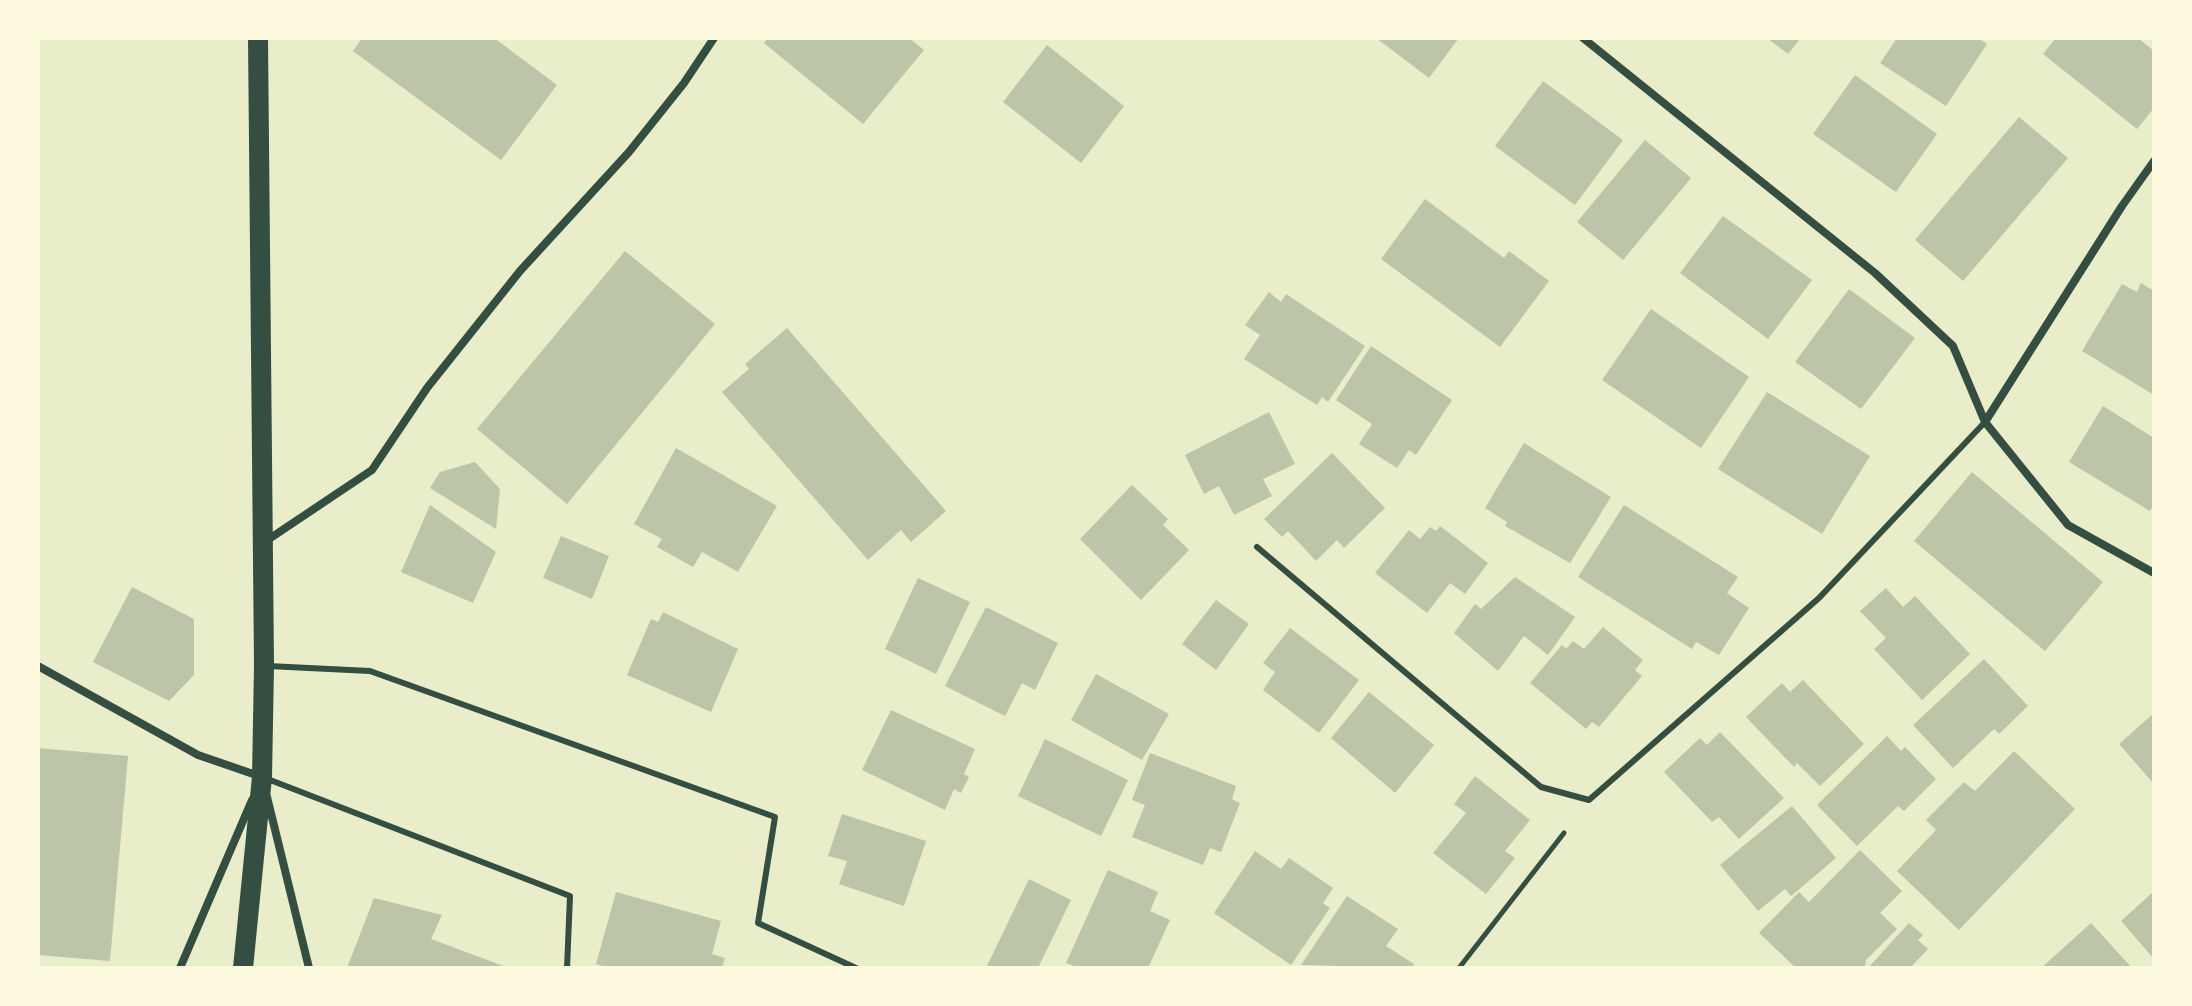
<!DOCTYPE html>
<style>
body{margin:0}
#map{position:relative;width:2192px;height:1006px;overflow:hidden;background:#e9edc9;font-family:"Zilla Slab",serif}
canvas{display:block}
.frame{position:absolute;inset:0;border:40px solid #fefae0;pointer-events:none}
</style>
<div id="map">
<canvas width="2192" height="1006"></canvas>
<div class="frame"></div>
</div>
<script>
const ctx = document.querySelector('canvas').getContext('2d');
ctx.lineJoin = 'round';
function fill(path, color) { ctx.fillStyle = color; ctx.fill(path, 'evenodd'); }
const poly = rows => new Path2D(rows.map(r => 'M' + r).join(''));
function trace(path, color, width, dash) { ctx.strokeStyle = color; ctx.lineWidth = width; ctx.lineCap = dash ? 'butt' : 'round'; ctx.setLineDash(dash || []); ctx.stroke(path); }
fill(poly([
 [362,38,494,38,557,85,501,160,353,51],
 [768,38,909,38,924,50,863,124,764,43],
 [1376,38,1459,38,1429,78],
 [1767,38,1801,38,1788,54],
 [1897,38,1978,38,1987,44,1946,106,1880,63],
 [2056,38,2138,38,2154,51,2154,108,2137,129,2043,54],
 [1047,45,1124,106,1081,163,1003,102],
 [1855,75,1937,134,1896,192,1813,134],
 [1543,81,1623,140,1575,205,1495,146],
 [2019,117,2068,158,1963,281,1915,240],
 [1645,140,1691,178,1623,260,1577,222],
 [1425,199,1504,258,1509,251,1549,281,1500,347,1381,259],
 [1723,216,1812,280,1768,339,1680,273],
 [625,251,715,324,567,504,477,429],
 [2141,283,2154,291,2154,395,2082,351,2122,284,2137,292],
 [1849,289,1915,338,1861,409,1795,362],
 [1269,292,1281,302,1286,294,1365,346,1328,402,1322,397,1317,405,1244,359,1260,335,1245,325],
 [1651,309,1749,377,1701,448,1602,380],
 [787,328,946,511,911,542,901,530,868,560,722,392,749,369,745,364],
 [1371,346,1452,400,1416,455,1409,450,1397,468,1359,444,1372,424,1336,400],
 [1767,392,1870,456,1822,534,1718,469],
 [2103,406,2154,438,2154,504,2150,511,2069,462],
 [1269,412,1295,464,1263,479,1272,496,1234,515,1219,486,1204,494,1185,455],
 [1524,443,1611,497,1570,563,1505,526,1507,522,1485,508],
 [676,448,777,506,738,572,702,552,693,567,657,547,662,539,634,524],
 [1332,453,1385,508,1344,548,1337,540,1316,561,1288,531,1282,537,1264,519],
 [475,462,500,489,496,529,430,488,440,472],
 [1972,472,2103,582,2045,651,1914,541],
 [1132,485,1168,519,1163,525,1189,550,1141,600,1080,539],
 [430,505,496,552,473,603,401,572],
 [1624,505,1738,577,1727,593,1749,608,1719,655,1696,642,1692,649,1578,577],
 [1440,526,1488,563,1465,594,1450,583,1427,613,1375,573,1409,530,1420,539,1430,527,1436,531],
 [561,536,609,556,592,599,543,578],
 [1515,577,1575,617,1548,655,1524,636,1498,671,1454,633,1475,604,1481,609],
 [918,578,970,602,936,674,885,649],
 [132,587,194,619,194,675,169,701,93,662],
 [1886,588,1903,607,1915,596,1970,654,1922,700,1874,649,1886,638,1860,611],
 [1216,600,1249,624,1216,670,1182,644],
 [986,607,1058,643,1035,690,1022,683,1005,716,945,686],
 [663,612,738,649,711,712,627,675,651,619,658,622],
 [1603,627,1643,660,1635,670,1642,676,1599,727,1592,722,1586,729,1530,683,1562,645,1566,649,1573,641,1584,649],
 [1290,628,1359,680,1319,733,1263,690,1275,672,1263,663],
 [1984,659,2028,706,1999,734,1994,729,1953,768,1913,725],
 [1096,674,1169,714,1142,760,1071,720],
 [1803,680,1864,744,1820,786,1797,763,1794,767,1746,717,1782,683,1790,692],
 [1369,692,1434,745,1395,793,1331,738],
 [891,710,975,749,964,774,969,777,961,793,954,789,945,810,862,770],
 [2154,713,2154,784,2119,744],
 [1720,732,1784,798,1739,839,1719,817,1712,822,1664,772,1700,738,1707,745],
 [1887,736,1901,751,1905,747,1936,779,1904,811,1898,806,1857,846,1817,805],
 [1045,739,1128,780,1101,836,1018,796],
 [38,748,128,756,110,961,38,955],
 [2014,751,2075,809,1959,930,1897,871,1936,830,1926,820,1964,782,1975,791],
 [1150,753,1236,786,1232,799,1240,803,1221,852,1210,848,1203,865,1132,837,1145,805,1132,800],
 [1475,776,1530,820,1505,851,1515,858,1486,894,1433,853,1466,813,1454,804],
 [1792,806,1836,858,1791,896,1785,889,1758,911,1720,865],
 [842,814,926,841,904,906,839,884,847,861,828,856],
 [1860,850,1902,891,1880,913,1897,929,1866,960,1865,968,1796,968,1759,933,1799,892,1809,902],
 [1255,851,1281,869,1289,858,1333,888,1323,903,1330,908,1291,965,1214,913],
 [1108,870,1158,892,1150,911,1170,920,1148,968,1078,968,1066,963],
 [1029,879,1071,900,1038,968,986,968],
 [2154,891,2154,959,2121,921],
 [616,892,721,921,712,954,725,958,722,968,609,968,596,964],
 [1347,896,1398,929,1386,946,1414,964,1412,968,1301,965],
 [374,898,442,915,431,939,509,968,347,968],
 [1909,923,1923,935,1918,940,1928,949,1910,968,1868,968],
 [2091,923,2132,968,2041,968]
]), '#bcc5a7');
trace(poly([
 [1459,968,1564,833]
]), '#344e41', 5);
trace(poly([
 [1257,547,1541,787,1589,800,1819,598,1985,422],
 [268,666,370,671,775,817,758,923,856,968],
 [265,778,570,896,567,968]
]), '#344e41', 6);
trace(poly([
 [1583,38,1875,273,1953,346,1985,422,2068,525,2154,573],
 [1985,422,2122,206,2154,161],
 [266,541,372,470,427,388,520,271,629,152,684,83,714,38],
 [38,666,198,755,262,777],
 [267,797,309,968],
 [180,968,252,800]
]), '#344e41', 8);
trace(poly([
 [243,968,262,777,264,666,258,38]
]), '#344e41', 20);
</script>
